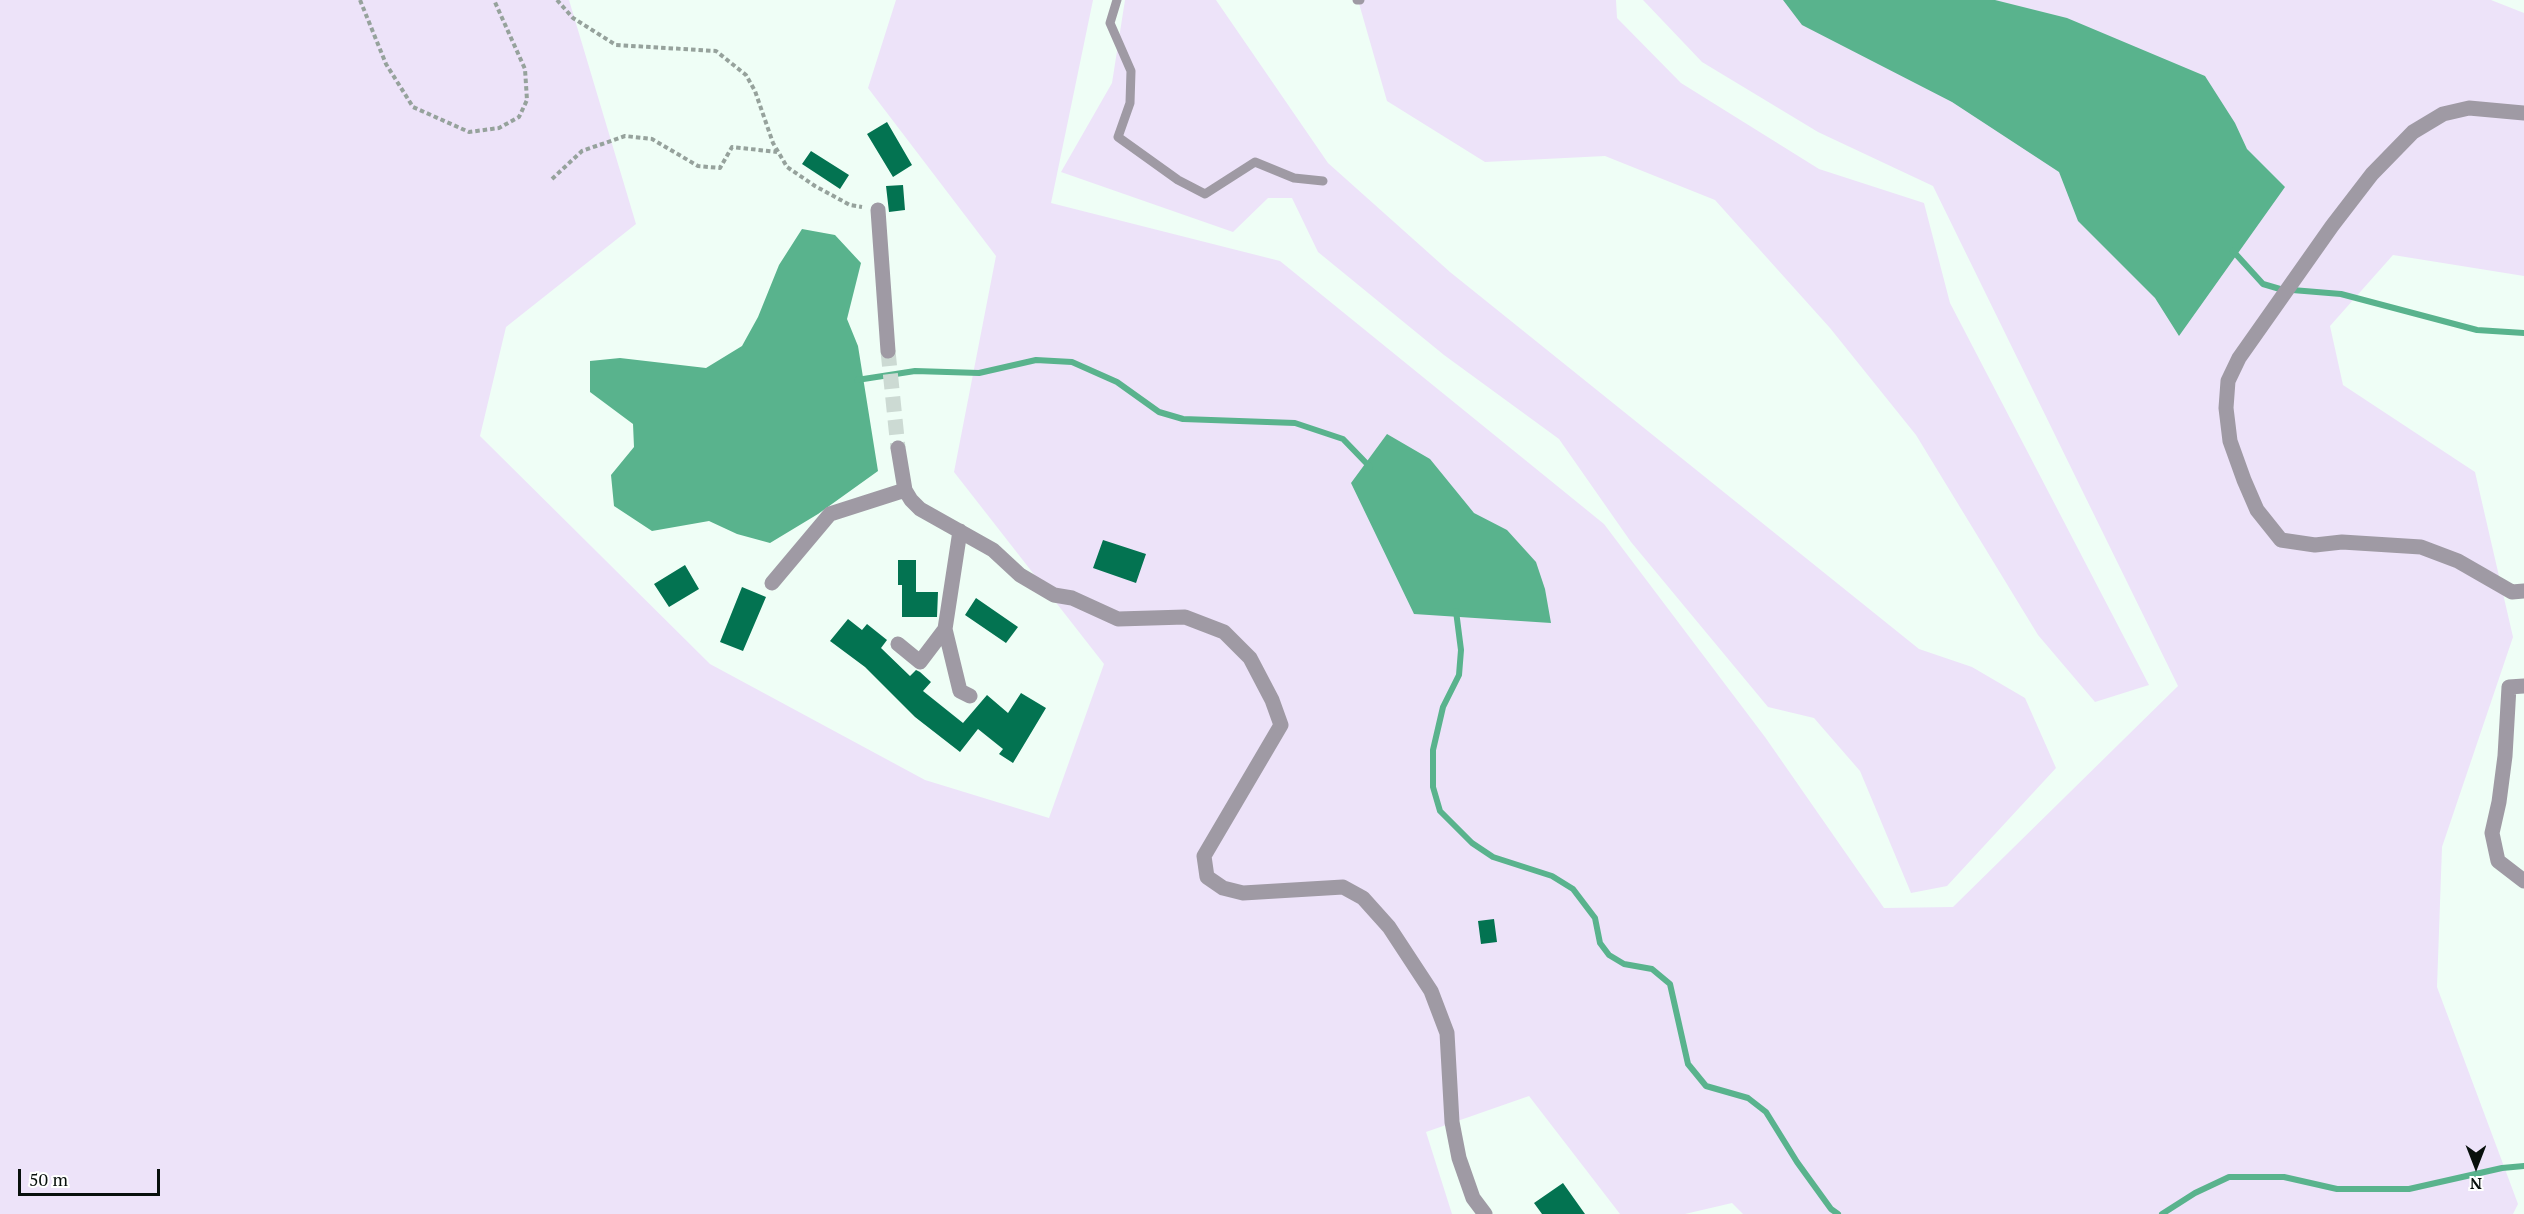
<!DOCTYPE html>
<style>
body{margin:0}
#map{position:relative;width:2524px;height:1214px;overflow:hidden;background:#effef6;font-family:"PT Serif",serif}
canvas{display:block}
.north{position:absolute;left:2446px;top:1136px;width:60px;height:60px;-webkit-text-stroke:4px #fff;paint-order:stroke;rotate:180deg;font-size:16px;font-weight:700;line-height:24px;text-align:center;color:#08100c}
.north::after{content:'';display:block;margin:auto;width:21px;height:27px;background:#08100c;clip-path:polygon(50% 0,100% 100%,50% 72%,0 100%)}
.scale{position:absolute;left:18px;top:1169px;width:142px;height:27px;box-sizing:border-box;border:3px solid #08100c;border-top:0;padding-left:8px;font-size:18px;line-height:21px;white-space:nowrap;color:#08100c;-webkit-text-stroke:4px #fff;paint-order:stroke}
</style>
<div id="map">
<canvas width="2524" height="1214"></canvas>
<div class="north">N</div>
<div class="scale">50 m</div>
</div>
<script>
const ctx = document.querySelector('canvas').getContext('2d');
ctx.lineJoin = 'round';
function fill(path, color) { ctx.fillStyle = color; ctx.fill(path, 'evenodd'); }
const poly = rows => new Path2D(rows.map(r => 'M' + r).join(''));
function trace(path, color, width, dash) { ctx.strokeStyle = color; ctx.lineWidth = width; ctx.lineCap = dash ? 'butt' : 'round'; ctx.setLineDash(dash || []); ctx.stroke(path); }
fill(poly([
 [0,0,569,0,636,224,506,327,480,436,710,664,925,780,1049,818,1104,664,954,472,996,256,868,88,896,0,1093,0,1051,203,1280,261,1604,524,1765,737,1884,908,1953,907,2178,686,1933,186,1818,132,1702,62,1643,0,2491,0,2524,13,2524,276,2393,255,2330,326,2343,385,2475,472,2513,637,2442,847,2437,987,2518,1204,2513,1214,1743,1214,1732,1203,1685,1214,1620,1214,1529,1096,1426,1132,1452,1214,0,1214],
 [1125,0,1216,0,1328,163,1450,272,1919,649,1972,667,2025,698,2056,768,1947,886,1911,893,1860,771,1814,718,1768,707,1631,542,1559,439,1444,355,1318,252,1292,198,1268,198,1233,232,1061,172,1112,83],
 [1358,0,1616,0,1617,18,1681,83,1819,169,1924,203,1950,303,2149,685,2095,702,2038,635,1916,435,1830,328,1715,200,1605,156,1485,162,1387,101]
]), '#ede3f9');
fill(poly([
 [1783,0,1995,0,2067,18,2205,76,2235,123,2247,149,2285,187,2179,336,2155,298,2078,221,2059,172,1952,102,1802,25],
 [802,229,835,235,861,263,847,319,858,346,878,471,818,514,770,543,737,534,709,521,652,531,614,506,611,475,634,447,633,424,590,392,590,361,620,358,706,368,742,346,758,317,779,265],
 [1387,434,1430,459,1474,513,1507,530,1536,562,1545,589,1551,623,1414,614,1351,483]
]), '#59b38d');
trace(poly([
 [2233,251,2263,284,2280,289,2341,294,2477,330,2524,333],
 [857,380,915,371,979,373,1036,360,1072,362,1117,382,1159,412,1183,419,1295,423,1343,439,1370,467],
 [1456,611,1461,650,1459,675,1443,707,1433,750,1433,787,1440,811,1472,843,1493,857,1552,876,1573,889,1595,918,1600,943,1609,955,1624,964,1652,969,1670,984,1688,1064,1706,1086,1748,1098,1766,1112,1797,1162,1831,1209,1838,1214],
 [2162,1214,2195,1193,2229,1177,2284,1177,2337,1189,2409,1189,2502,1168,2524,1166]
]), '#59b38d', 6);
fill(poly([
 [887,122,912,165,893,177,867,134],
 [811,151,849,175,840,189,802,164],
 [903,185,905,210,889,212,886,186],
 [1103,540,1146,554,1136,583,1093,568],
 [898,560,916,560,916,592,938,592,937,617,902,617,902,585,898,585],
 [685,565,699,589,669,607,654,584],
 [742,587,766,597,743,651,720,642],
 [976,598,1018,627,1006,643,965,615],
 [848,619,862,630,867,624,887,640,881,648,910,676,916,670,920,672,931,682,923,691,963,723,987,695,1008,713,1021,693,1046,708,1013,763,999,754,1003,749,978,729,960,752,915,717,865,667,830,641],
 [1494,919,1497,942,1481,944,1478,921],
 [1563,1183,1585,1214,1542,1214,1534,1203]
]), '#037351');
trace(poly([
 [888,351,898,448]
]), '#ccdad3', 15, [15, 8]);
trace(poly([
 [360,0,386,64,413,107,469,132,499,128,519,117,527,100,525,69,494,0],
 [557,0,573,18,616,45,716,51,746,75,755,91,773,143,787,167,815,186,850,205,862,207],
 [552,179,582,151,625,136,652,139,698,166,720,168,732,147,777,152]
]), '#96a29c', 4, [4.5, 3]);
trace(poly([
 [1117,0,1110,23,1131,71,1130,103,1118,137,1178,180,1205,194,1255,162,1294,178,1323,181],
 [1357,0,1360,0]
]), '#9f9aa4', 9);
trace(poly([
 [2524,113,2469,108,2443,114,2413,132,2372,174,2332,226,2239,358,2228,381,2226,408,2230,441,2244,480,2257,510,2281,540,2315,545,2342,542,2421,547,2458,561,2512,592,2524,591],
 [878,210,888,351],
 [898,448,905,490,911,500,920,509,993,550,1020,575,1054,595,1072,598,1118,619,1185,617,1224,632,1250,658,1272,700,1281,725,1204,856,1207,877,1223,888,1243,893,1343,887,1363,898,1389,927,1431,991,1447,1033,1452,1122,1459,1158,1473,1198,1485,1214],
 [960,531,945,629,960,691,970,696],
 [772,583,830,514,905,490],
 [898,644,920,662,945,629],
 [2524,686,2509,687,2505,756,2499,802,2492,833,2498,861,2524,881]
]), '#9f9aa4', 15);
</script>
